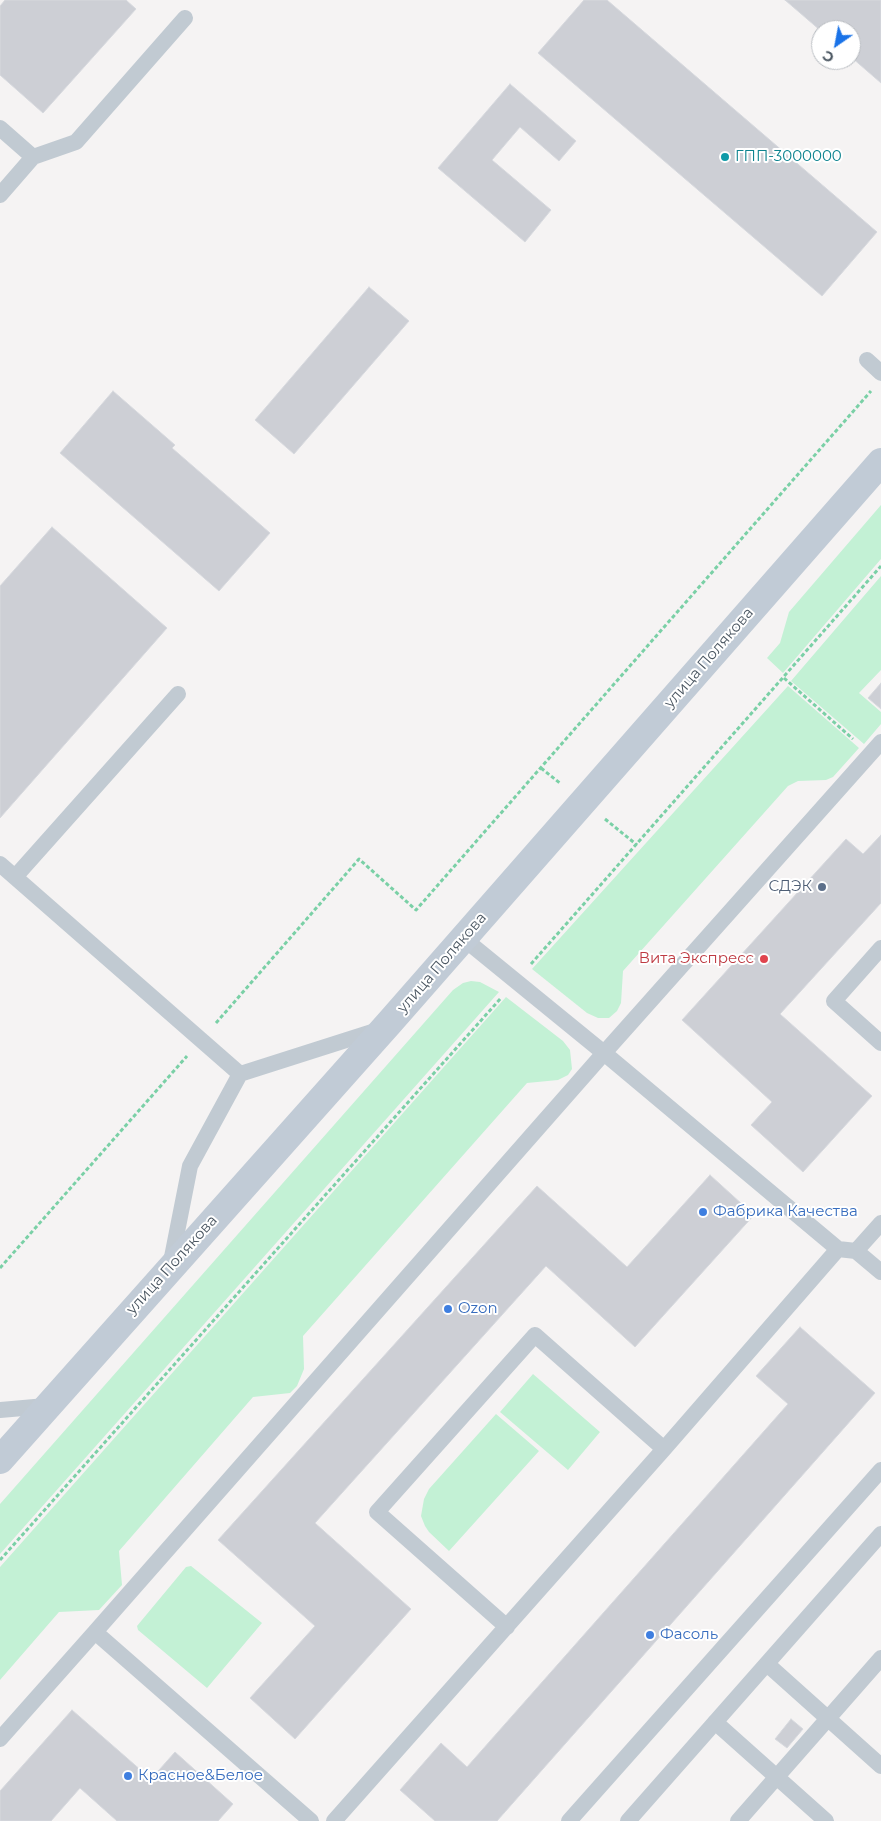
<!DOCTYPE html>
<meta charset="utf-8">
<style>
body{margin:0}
#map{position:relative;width:881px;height:1821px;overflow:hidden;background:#f5f3f3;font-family:Montserrat,sans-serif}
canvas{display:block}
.north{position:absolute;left:811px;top:20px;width:50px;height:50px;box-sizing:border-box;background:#fff;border:1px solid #b7bbc0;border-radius:50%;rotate:213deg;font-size:14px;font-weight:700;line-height:20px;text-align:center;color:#4a5661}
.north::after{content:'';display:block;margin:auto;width:18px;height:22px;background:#1a73e8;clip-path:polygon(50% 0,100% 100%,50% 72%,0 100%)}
</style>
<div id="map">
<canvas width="881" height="1821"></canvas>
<div class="north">С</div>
</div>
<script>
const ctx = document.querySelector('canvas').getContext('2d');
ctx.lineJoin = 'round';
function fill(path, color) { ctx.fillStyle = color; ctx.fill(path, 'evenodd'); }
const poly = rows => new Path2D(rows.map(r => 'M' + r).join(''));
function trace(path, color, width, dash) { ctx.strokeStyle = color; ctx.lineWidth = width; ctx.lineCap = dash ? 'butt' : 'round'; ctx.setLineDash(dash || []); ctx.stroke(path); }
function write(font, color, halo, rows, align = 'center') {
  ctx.font = font + ' Montserrat,sans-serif'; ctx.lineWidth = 4; ctx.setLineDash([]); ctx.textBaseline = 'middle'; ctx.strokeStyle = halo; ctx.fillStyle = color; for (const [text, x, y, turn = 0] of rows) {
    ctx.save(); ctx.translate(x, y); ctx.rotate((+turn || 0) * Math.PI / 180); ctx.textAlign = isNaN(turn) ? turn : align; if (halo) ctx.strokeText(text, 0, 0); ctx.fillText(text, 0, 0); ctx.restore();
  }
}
fill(poly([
 [881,505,881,559,783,673,767,658,780,643,789,612],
 [881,576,881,670,859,693,881,712,881,724,864,744,791,681],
 [788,686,859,748,833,777,826,780,798,781,788,786,623,971,621,1003,617,1011,609,1018,598,1018,587,1013,532,969],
 [471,981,480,982,499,992,0,1554,0,1504,453,990,463,983],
 [506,997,563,1041,570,1050,572,1069,568,1075,558,1080,527,1083,303,1336,304,1369,297,1386,290,1393,253,1397,119,1551,122,1585,99,1610,59,1612,0,1680,0,1567],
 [533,1374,600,1432,568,1470,500,1412],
 [496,1414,539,1451,449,1551,429,1532,425,1526,421,1516,424,1499,429,1489],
 [191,1566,262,1623,207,1688,138,1630,137,1626,186,1567]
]), '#c3f1d5');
const building = poly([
 [5,0,126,0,136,9,43,113,0,75,0,6,5,0],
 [584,0,607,0,877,232,822,296,538,53,584,0],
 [785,0,881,0,881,83,851,57,851,30,821,31,785,0],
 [510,84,576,141,559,161,520,127,492,160,551,210,525,242,438,168,510,84],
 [369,287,409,321,294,454,255,420,369,287],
 [113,391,175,445,172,448,270,533,219,591,60,453,113,391],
 [52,527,167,628,0,818,0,586,52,527],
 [881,683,881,709,868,698,881,683],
 [881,835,881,903,780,1014,872,1096,803,1172,751,1125,772,1102,682,1020,846,839,863,854,881,835],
 [710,1175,754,1215,635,1347,546,1266,315,1523,411,1609,295,1739,250,1698,315,1626,218,1540,537,1186,627,1267,710,1175],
 [800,1327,875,1393,497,1821,435,1821,400,1790,441,1743,467,1767,788,1404,756,1376,800,1327],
 [72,1710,151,1779,175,1752,233,1804,218,1821,117,1821,80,1788,51,1821,0,1821,0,1791,72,1710],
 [791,1719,803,1729,787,1748,775,1739,791,1719]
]);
fill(building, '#cdcfd5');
trace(building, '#d7d9de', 1);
trace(poly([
 [784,678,853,739],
 [541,768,561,784],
 [605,819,637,845],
 [531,964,881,566],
 [216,1023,359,859,416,910,871,391],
 [0,1268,187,1056],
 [0,1560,501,998]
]), '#7ad0a6', 3, [4, 2.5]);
trace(poly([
 [0,128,33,157,76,142,185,18],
 [0,195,33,157],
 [867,360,881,373],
 [0,864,240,1074],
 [15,877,178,694],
 [463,938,604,1053,881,742],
 [881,948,834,1001,881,1043],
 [856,1251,881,1272],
 [171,1262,190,1166,240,1074,381,1029],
 [0,1410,46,1406],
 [507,1627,377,1512,535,1335,664,1449],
 [767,1664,881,1766],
 [715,1722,826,1821],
 [0,1739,95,1632],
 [311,1821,95,1632,604,1053,838,1249,856,1251,881,1223],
 [334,1821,664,1449,838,1249],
 [569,1821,881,1470],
 [628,1821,881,1534],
 [738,1821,881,1658]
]), '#c1cad2', 16);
trace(poly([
 [0,1460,390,1022,881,462]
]), '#c1cbd6', 28);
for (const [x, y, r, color] of [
 [725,157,5,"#0f9aa8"],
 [822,887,5,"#5c6f8a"],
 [764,959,5,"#e0444e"],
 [703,1212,5,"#3f7fe0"],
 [448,1309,5,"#3f7fe0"],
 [650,1635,5,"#3f7fe0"],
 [128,1776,5,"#3f7fe0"]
]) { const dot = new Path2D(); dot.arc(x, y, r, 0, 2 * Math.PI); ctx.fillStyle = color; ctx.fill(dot); trace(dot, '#fff', 2); }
write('15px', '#0d838f', '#fff', [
 ["ГПП-3000000",735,157]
], 'left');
write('15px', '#4a5661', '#fff', [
 ["улица Полякова",709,658,-49],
 ["улица Полякова",442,963,-49],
 ["улица Полякова",172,1265,-48]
]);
write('15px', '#4e5e75', '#fff', [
 ["СДЭК",812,887]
], 'right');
write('15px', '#be3a42', '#fff', [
 ["Вита Экспресс",754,959]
], 'right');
write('15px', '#366cbe', '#fff', [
 ["Фабрика Качества",713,1212],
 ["Ozon",458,1309],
 ["Фасоль",660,1635],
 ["Красное&Белое",138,1776]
], 'left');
</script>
